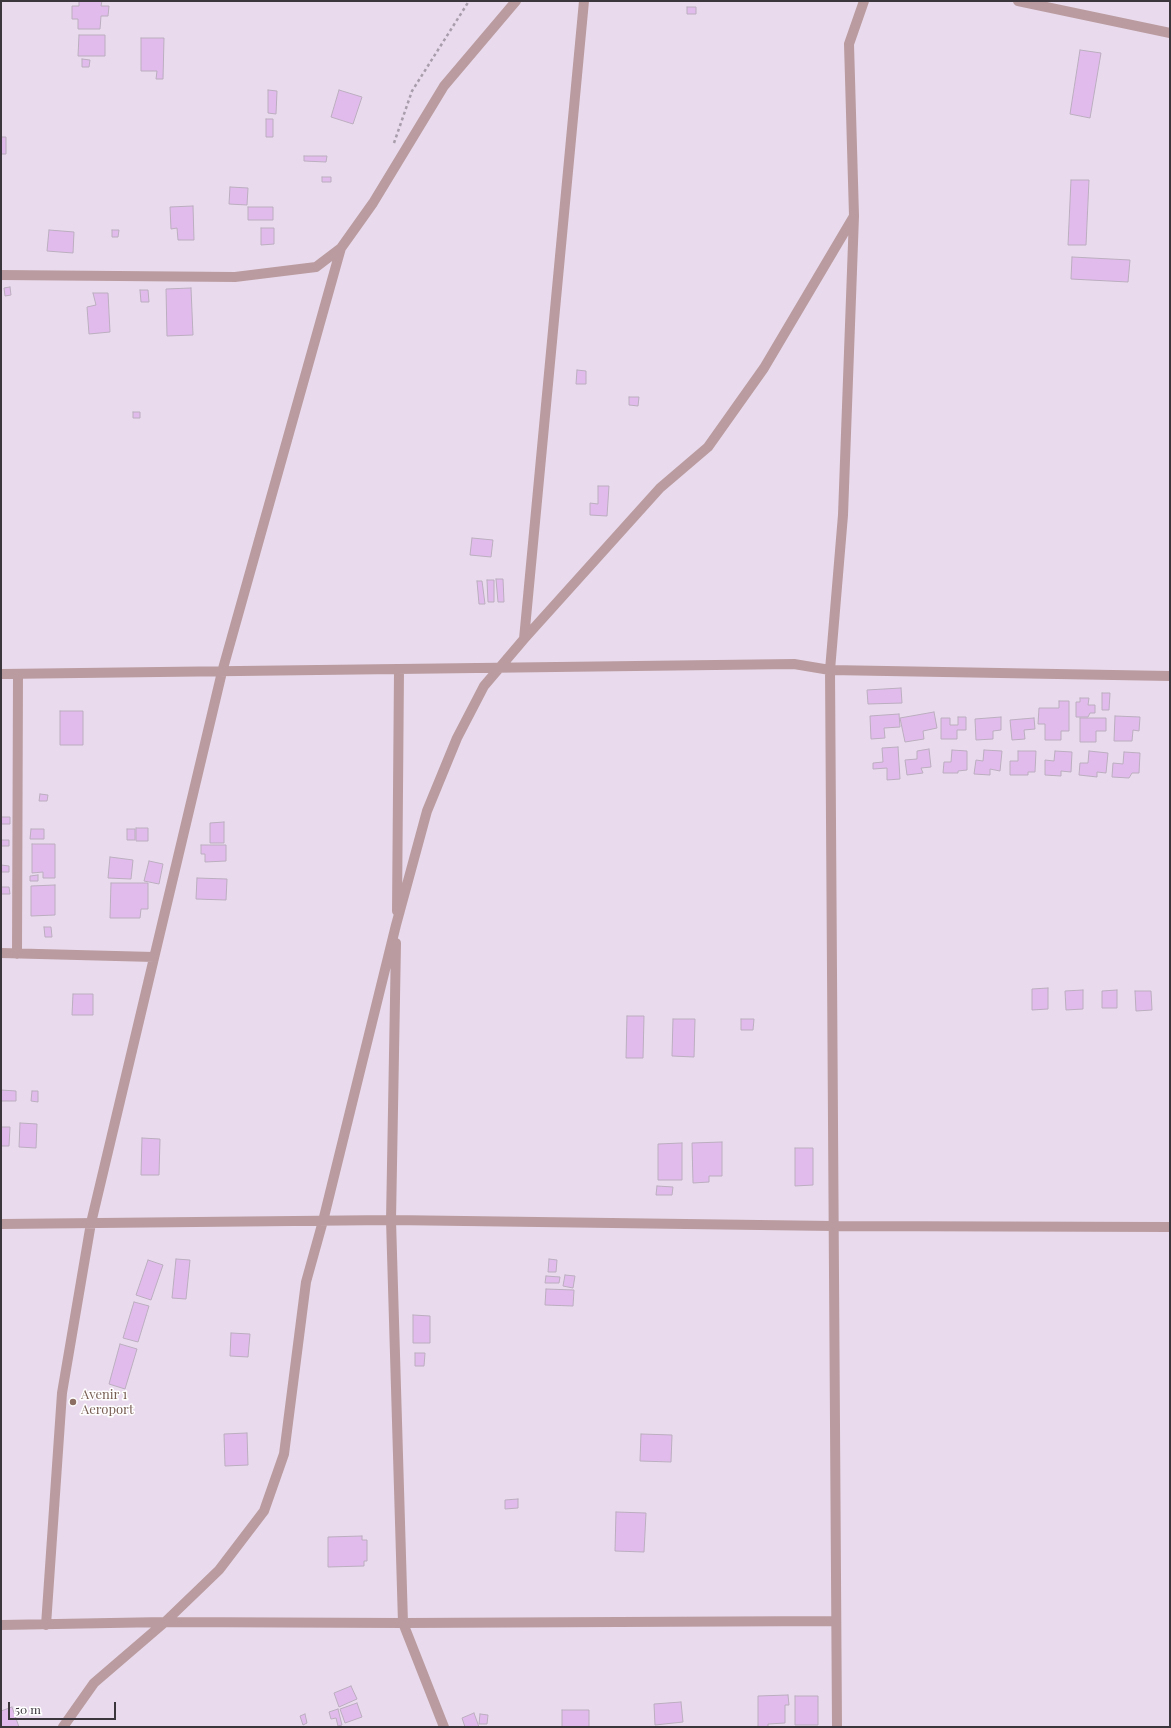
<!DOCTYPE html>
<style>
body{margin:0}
#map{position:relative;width:1171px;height:1728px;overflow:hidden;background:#e9dbed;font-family:"Playfair Display",serif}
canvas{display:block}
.frame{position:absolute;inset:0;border:2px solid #3b353c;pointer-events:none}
.scale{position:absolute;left:8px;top:1702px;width:108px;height:18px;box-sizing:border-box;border:2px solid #3b353c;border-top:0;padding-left:5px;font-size:12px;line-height:14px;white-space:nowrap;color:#3b353c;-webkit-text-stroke:3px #fff;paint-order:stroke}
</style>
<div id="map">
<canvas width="1171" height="1728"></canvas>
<div class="frame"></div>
<div class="scale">50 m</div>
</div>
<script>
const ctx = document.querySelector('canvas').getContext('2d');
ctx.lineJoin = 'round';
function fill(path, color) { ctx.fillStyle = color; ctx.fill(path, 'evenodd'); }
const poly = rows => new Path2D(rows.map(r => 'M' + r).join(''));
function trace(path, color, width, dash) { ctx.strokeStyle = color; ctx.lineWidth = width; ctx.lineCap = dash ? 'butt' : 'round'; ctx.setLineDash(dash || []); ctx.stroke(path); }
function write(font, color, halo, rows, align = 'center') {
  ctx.font = font + ' "Playfair Display",serif'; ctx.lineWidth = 3; ctx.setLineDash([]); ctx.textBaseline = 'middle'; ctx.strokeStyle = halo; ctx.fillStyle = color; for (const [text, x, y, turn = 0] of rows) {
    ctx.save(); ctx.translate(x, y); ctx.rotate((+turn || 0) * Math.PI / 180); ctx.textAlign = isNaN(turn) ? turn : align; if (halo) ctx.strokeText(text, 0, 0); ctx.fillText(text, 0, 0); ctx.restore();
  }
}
const building = poly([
 [79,1,102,1,101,6,109,6,108,16,101,16,100,29,78,29,78,19,72,19,72,6,79,6,79,1],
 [687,7,696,7,696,14,687,14,687,7],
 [79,35,105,35,105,56,78,56,79,35],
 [141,38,164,38,163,79,156,79,157,71,141,71,141,38],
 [1080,50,1101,53,1090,118,1070,114,1080,50],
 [82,59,90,60,89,67,82,67,82,59],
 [268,90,277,91,276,114,268,113,268,90],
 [339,90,362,97,353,124,331,117,339,90],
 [266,119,273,119,273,137,266,137,266,119],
 [1,137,6,137,6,154,1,154,1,137],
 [304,156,327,156,326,162,304,161,304,156],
 [322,177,331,177,331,182,322,182,322,177],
 [1071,180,1089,180,1086,245,1068,245,1071,180],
 [230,187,248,188,247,205,229,204,230,187],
 [193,206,194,240,178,240,177,228,171,229,170,207,193,206],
 [248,207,273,207,273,220,248,220,248,207],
 [261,228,274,228,274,244,261,245,261,228],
 [49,230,74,232,73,253,47,251,49,230],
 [112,230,119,230,118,237,112,237,112,230],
 [1072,257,1130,260,1128,282,1071,279,1072,257],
 [10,287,11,295,5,296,4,288,10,287],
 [191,288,193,335,167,336,166,289,191,288],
 [140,290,148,290,149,302,141,302,140,290],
 [93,293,108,293,110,332,89,334,87,307,96,305,93,293],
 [577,370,586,371,586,384,576,384,577,370],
 [629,397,639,397,638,406,629,405,629,397],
 [133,412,140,412,140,418,133,418,133,412],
 [598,486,609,486,607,516,590,515,590,503,598,504,598,486],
 [472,538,493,540,491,557,470,555,472,538],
 [496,579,503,579,504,602,498,602,496,579],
 [487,580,494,580,494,602,488,602,487,580],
 [477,581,482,581,485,604,479,604,477,581],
 [901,688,902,703,868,704,867,690,901,688],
 [1102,693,1110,693,1109,710,1102,710,1102,693],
 [1080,698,1089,698,1088,705,1095,705,1095,713,1090,713,1088,717,1076,717,1076,702,1080,702,1080,698],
 [1059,701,1069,701,1069,731,1061,731,1061,740,1045,740,1045,724,1038,724,1039,708,1059,708,1059,701],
 [60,711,83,711,83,745,60,745,60,711],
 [934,712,937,728,923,731,924,739,905,742,900,718,934,712],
 [899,714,900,727,884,728,885,738,871,739,870,716,899,714],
 [1115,716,1140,717,1139,731,1133,730,1132,741,1114,741,1115,716],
 [958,717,966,717,966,730,957,730,957,739,941,739,941,718,950,718,950,725,958,725,958,717],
 [1001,717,1001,730,993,731,993,739,976,740,975,719,1001,717],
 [1034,718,1035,729,1024,730,1025,739,1012,740,1010,720,1034,718],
 [1080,718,1106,718,1106,731,1096,731,1096,742,1080,742,1080,718],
 [898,747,900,779,887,780,887,768,873,769,873,763,883,762,882,748,898,747],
 [929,749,931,767,921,768,923,773,907,775,905,760,917,759,917,751,929,749],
 [952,750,967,751,967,770,958,771,958,773,943,773,944,762,951,762,952,750],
 [984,750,1002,751,1000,771,990,769,990,775,974,774,976,760,983,761,984,750],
 [1018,751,1036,751,1035,772,1028,772,1028,775,1010,775,1010,761,1018,761,1018,751],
 [1055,751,1072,752,1071,772,1061,771,1061,776,1045,775,1045,760,1054,761,1055,751],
 [1089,751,1108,753,1106,773,1097,772,1097,777,1079,775,1080,763,1088,763,1089,751],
 [1124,752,1140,753,1139,773,1132,773,1129,778,1112,777,1113,763,1123,764,1124,752],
 [40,794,48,795,47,801,39,801,40,794],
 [1,817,10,817,10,824,1,824,1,817],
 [224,822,224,843,210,843,210,823,224,822],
 [136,828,148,828,148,841,136,841,136,828],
 [31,829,44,829,44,839,30,839,31,829],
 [127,829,135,829,135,840,127,840,127,829],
 [1,840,9,840,9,846,1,846,1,840],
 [32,844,55,844,55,878,43,878,43,872,32,873,32,844],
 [201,845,226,845,226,861,205,862,205,854,201,854,201,845],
 [110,857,133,860,131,879,108,878,110,857],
 [149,861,163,864,159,884,144,881,149,861],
 [1,865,9,866,9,872,1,872,1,865],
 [38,875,38,881,30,881,30,876,38,875],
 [197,878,227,879,226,900,196,899,197,878],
 [111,883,148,883,148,909,141,909,140,918,110,918,111,883],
 [55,885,55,915,31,916,31,886,55,885],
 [1,887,9,887,10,894,1,894,1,887],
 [44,927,51,927,52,937,45,937,44,927],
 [1048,988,1048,1009,1032,1010,1032,989,1048,988],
 [1083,990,1083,1009,1066,1010,1065,991,1083,990],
 [1117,990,1117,1008,1102,1008,1102,991,1117,990],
 [1135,991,1151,991,1152,1010,1136,1011,1135,991],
 [73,994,93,994,93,1015,72,1015,73,994],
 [627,1016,644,1016,643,1058,626,1058,627,1016],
 [673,1019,695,1019,694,1057,672,1056,673,1019],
 [741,1019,754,1019,753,1030,741,1030,741,1019],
 [1,1090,16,1091,16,1101,1,1101,1,1090],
 [32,1091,38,1091,38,1102,31,1101,32,1091],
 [20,1123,37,1124,36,1148,19,1147,20,1123],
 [1,1127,10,1127,9,1146,1,1146,1,1127],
 [142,1138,160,1139,159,1175,141,1175,142,1138],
 [722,1142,722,1176,709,1176,709,1182,693,1183,692,1143,722,1142],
 [682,1143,682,1180,658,1180,658,1144,682,1143],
 [795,1148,813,1148,813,1185,795,1186,795,1148],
 [657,1186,673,1187,672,1195,656,1195,657,1186],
 [176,1259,190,1260,186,1299,172,1298,176,1259],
 [549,1259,557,1260,556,1272,548,1272,549,1259],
 [148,1260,163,1265,151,1300,136,1295,148,1260],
 [565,1275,575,1276,573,1288,563,1286,565,1275],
 [546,1276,560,1277,559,1283,545,1283,546,1276],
 [546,1289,574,1290,573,1306,545,1305,546,1289],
 [134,1302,149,1306,138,1342,123,1338,134,1302],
 [413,1315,430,1316,430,1343,413,1343,413,1315],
 [231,1333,250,1334,248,1357,230,1356,231,1333],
 [120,1344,137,1349,125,1389,109,1384,120,1344],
 [415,1353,425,1353,424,1366,415,1366,415,1353],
 [247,1433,248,1465,225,1466,224,1434,247,1433],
 [641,1434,672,1435,671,1462,640,1461,641,1434],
 [518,1499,518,1508,505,1509,505,1500,518,1499],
 [616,1512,646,1513,644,1552,615,1551,616,1512],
 [362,1536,362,1540,367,1540,367,1561,364,1561,364,1566,328,1567,328,1537,362,1536],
 [351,1686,357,1699,339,1707,334,1693,351,1686],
 [788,1695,789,1705,785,1705,785,1723,768,1724,768,1727,758,1727,758,1696,788,1695],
 [795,1696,818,1696,818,1725,795,1725,795,1696],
 [681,1702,683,1722,655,1725,654,1704,681,1702],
 [357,1703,362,1717,345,1723,340,1709,357,1703],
 [12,1707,19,1727,1,1727,1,1711,12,1707],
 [338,1709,342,1725,338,1726,336,1718,331,1719,329,1712,338,1709],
 [562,1710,589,1710,589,1727,562,1727,562,1710],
 [474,1713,479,1727,465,1727,462,1718,474,1713],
 [305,1714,307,1723,303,1725,300,1716,305,1714],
 [480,1714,488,1715,487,1724,479,1724,480,1714]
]);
fill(building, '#e2bbed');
trace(building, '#bbaebf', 1);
trace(poly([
 [394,143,412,91,469,1]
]), '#a89dab', 2.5, [3, 3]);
trace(poly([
 [1018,1,1170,33],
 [1,275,235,277,316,267,341,248,373,203,444,86,516,1],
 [524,639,584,1],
 [1,674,794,664,830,670,1170,676],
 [397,911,399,670],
 [396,943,391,1220,403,1623,444,1727],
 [1,953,154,957],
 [17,954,18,674],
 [1,1224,391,1220,833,1226,1170,1227],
 [1,1625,165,1622,403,1623,835,1621],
 [46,1625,62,1393,91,1223,222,672,341,248],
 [63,1727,94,1683,165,1622,219,1570,264,1511,284,1454,306,1282,323,1221,396,925,427,811,457,738,484,686,524,639,660,488,708,447,764,368,854,216],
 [837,1727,830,670,843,515,854,216,849,44,864,1]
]), '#ba9ca0', 10);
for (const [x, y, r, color] of [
 [73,1402,4,"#8d6e63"]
]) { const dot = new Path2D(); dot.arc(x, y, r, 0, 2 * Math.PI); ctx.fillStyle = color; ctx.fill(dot); trace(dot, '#fff', 1.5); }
write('13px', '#785e54', '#fff', [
 ["Avenir 1",81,1395],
 ["Aeroport",81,1410]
], 'left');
</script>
